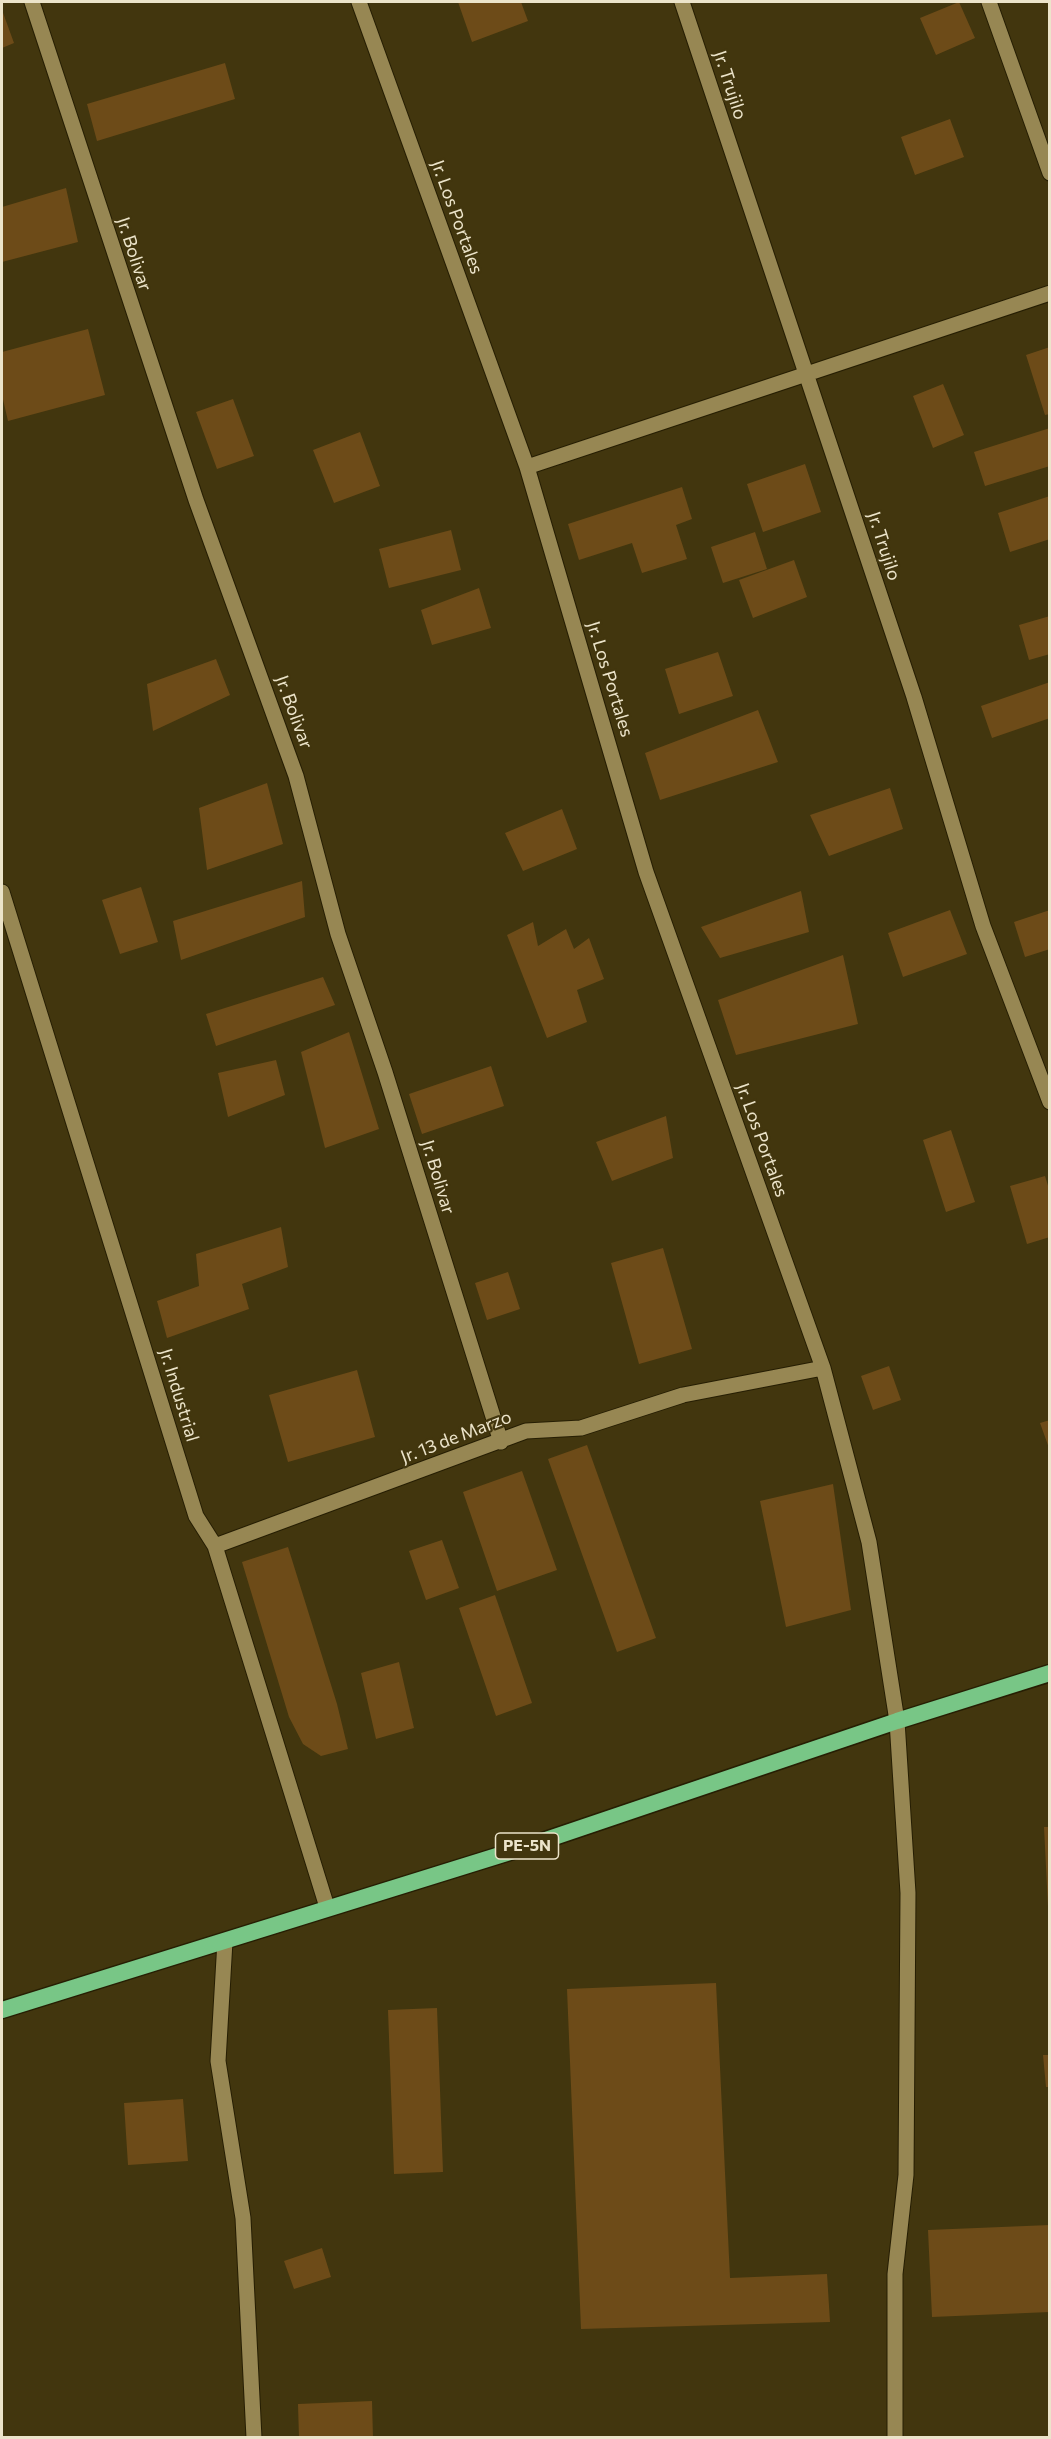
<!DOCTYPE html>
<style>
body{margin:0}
#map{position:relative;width:1051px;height:2439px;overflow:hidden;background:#42360e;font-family:Commissioner,sans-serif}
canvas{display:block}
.frame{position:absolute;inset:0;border:3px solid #ece4ca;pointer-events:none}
</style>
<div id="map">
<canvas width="1051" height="2439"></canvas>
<div class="frame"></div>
</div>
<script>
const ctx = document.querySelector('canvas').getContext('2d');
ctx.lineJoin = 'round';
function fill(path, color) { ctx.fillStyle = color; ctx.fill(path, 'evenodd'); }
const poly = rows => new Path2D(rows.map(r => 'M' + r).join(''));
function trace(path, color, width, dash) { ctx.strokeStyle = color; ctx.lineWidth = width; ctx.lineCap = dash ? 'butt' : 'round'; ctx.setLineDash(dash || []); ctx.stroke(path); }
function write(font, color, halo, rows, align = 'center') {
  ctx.font = font + ' Commissioner,sans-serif'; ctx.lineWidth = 4.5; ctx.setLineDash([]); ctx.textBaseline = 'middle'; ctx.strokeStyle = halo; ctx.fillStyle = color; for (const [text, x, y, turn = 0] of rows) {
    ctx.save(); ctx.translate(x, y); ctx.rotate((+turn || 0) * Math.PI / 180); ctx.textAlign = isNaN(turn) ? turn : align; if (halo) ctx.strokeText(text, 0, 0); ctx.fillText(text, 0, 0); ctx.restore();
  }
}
fill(poly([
 [458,2,521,2,528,21,472,42],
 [959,2,975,38,936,55,920,18],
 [2,10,14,43,2,48],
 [225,63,235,99,97,141,87,104],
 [950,119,964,157,915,175,901,137],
 [66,188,78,242,2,262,2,207],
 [88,329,105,395,8,421,2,395,2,352],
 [1050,347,1050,414,1045,415,1026,355],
 [943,384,964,435,933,448,913,396],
 [233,399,254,456,217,469,196,412],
 [1050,428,1050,466,985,486,974,452],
 [360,432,380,486,334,503,313,450],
 [805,464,821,512,763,532,747,484],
 [682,487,692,519,676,525,687,559,642,573,632,543,579,560,568,524],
 [1050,496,1050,539,1010,552,998,513],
 [451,530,461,570,389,588,379,549],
 [755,532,767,569,723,583,711,547],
 [794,560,807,597,753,618,739,580],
 [479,588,491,628,432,645,421,610],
 [1050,616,1050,654,1029,660,1019,625],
 [718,652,733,696,679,714,665,669],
 [216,659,230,695,153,731,147,684],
 [1050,682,1050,718,992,738,981,706],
 [758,710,778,762,660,800,645,753],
 [267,783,283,844,207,870,199,808],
 [890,788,903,829,829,856,810,815],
 [562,809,577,849,523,871,505,833],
 [302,881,305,917,181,960,173,921],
 [141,887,158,942,120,954,102,900],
 [801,891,809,932,720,958,701,927],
 [950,910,967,954,903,977,888,933],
 [1050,910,1050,949,1025,957,1014,922],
 [533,922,538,946,566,929,574,949,589,938,604,979,577,990,587,1022,547,1038,507,935],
 [843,955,858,1024,736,1055,718,1000],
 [323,977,335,1005,216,1046,206,1014],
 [349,1032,379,1129,325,1148,301,1052],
 [276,1060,285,1095,228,1117,218,1073],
 [491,1066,504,1106,422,1134,409,1094],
 [666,1116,673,1158,612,1181,596,1142],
 [951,1130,975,1202,946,1212,923,1140],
 [1045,1176,1050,1192,1050,1237,1027,1244,1010,1186],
 [281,1227,288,1267,242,1284,249,1309,167,1338,157,1301,199,1286,196,1254],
 [663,1248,692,1349,639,1364,611,1263],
 [508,1272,520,1309,487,1320,475,1283],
 [889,1366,901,1400,873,1410,861,1376],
 [357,1370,375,1437,288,1462,269,1395],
 [1050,1420,1050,1448,1049,1448,1040,1423],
 [587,1445,656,1638,617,1652,548,1459],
 [522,1471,557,1570,497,1591,463,1492],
 [833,1484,851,1610,786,1627,760,1501],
 [442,1540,459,1588,426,1600,409,1551],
 [288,1547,337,1704,348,1749,321,1756,303,1744,289,1717,242,1562],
 [495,1595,532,1703,496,1716,459,1608],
 [399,1662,414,1728,376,1739,361,1673],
 [1044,1827,1050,1827,1050,1907,1048,1907],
 [716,1983,730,2278,827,2274,830,2322,581,2329,567,1989],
 [437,2008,443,2172,394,2174,388,2010],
 [1043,2055,1050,2055,1050,2087,1046,2087],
 [183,2099,188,2161,128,2165,124,2103],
 [1050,2225,1050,2312,932,2317,928,2230],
 [322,2248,331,2277,294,2289,284,2261],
 [372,2401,373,2438,299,2438,298,2404]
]), '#6d4b18');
const minor = poly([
 [32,2,196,500,296,776,338,934,385,1072,501,1442],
 [359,2,527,467,646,872,823,1368,869,1542,897,1721,908,1893,906,2175,895,2274,895,2438],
 [682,2,914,697,983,926,1050,1102],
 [989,2,1050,173],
 [527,467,1050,293],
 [2,892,196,1516,215,1546,327,1907],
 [215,1546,526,1431,581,1428,683,1395,823,1368],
 [225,1941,218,2061,243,2218,254,2438]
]);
const trunk = poly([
 [2,2010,513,1851,897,1721,1050,1673]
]);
trace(minor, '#261e03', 17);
trace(trunk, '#261e03', 19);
trace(minor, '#978753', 15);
trace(trunk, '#78c686', 16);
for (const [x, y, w] of [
 [527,1846,63]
]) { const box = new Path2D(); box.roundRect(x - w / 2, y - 13, w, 26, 4.5); ctx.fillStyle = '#42360e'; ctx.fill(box); trace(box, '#ece4ca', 1.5); }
write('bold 16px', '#ece4ca', null, [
 ["PE-5N",527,1846]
]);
write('18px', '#ece4ca', '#42360e', [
 ["Jr. Trujilo",730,85,72],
 ["Jr. Los Portales",457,217,70],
 ["Jr. Bolivar",134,254,72],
 ["Jr. Trujilo",884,546,72],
 ["Jr. Los Portales",610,679,73],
 ["Jr. Bolivar",294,712,70],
 ["Jr. Los Portales",762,1140,70],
 ["Jr. Bolivar",438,1177,73],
 ["Jr. Industrial",179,1395,73],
 ["Jr. 13 de Marzo",456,1437,-21]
]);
</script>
